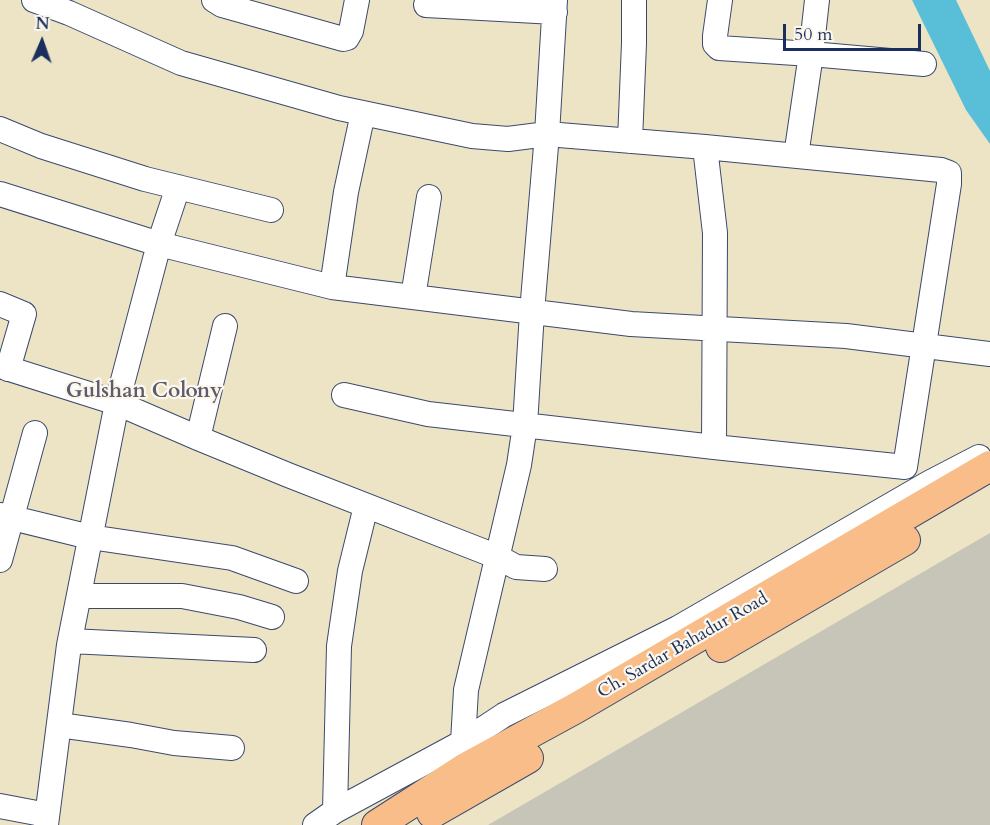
<!DOCTYPE html>
<style>
body{margin:0}
#map{position:relative;width:990px;height:825px;overflow:hidden;background:#ede4c5;font-family:Cardo,serif}
canvas{display:block}
.north{position:absolute;left:12px;top:12px;width:60px;height:60px;-webkit-text-stroke:4px #fbf7ec;paint-order:stroke;rotate:2deg;font-size:16px;font-weight:700;line-height:24px;text-align:center;color:#1b2f5e}
.north::after{content:'';display:block;margin:auto;width:21px;height:27px;background:#1b2f5e;clip-path:polygon(50% 0,100% 100%,50% 72%,0 100%)}
.scale{position:absolute;left:783px;top:24px;width:138px;height:27px;box-sizing:border-box;border:3px solid #1b2f5e;border-top:0;padding-left:8px;font-size:18px;line-height:21px;white-space:nowrap;color:#1b2f5e;-webkit-text-stroke:4px #fbf7ec;paint-order:stroke}
</style>
<div id="map">
<canvas width="990" height="825"></canvas>
<div class="north">N</div>
<div class="scale">50 m</div>
</div>
<script>
const ctx = document.querySelector('canvas').getContext('2d');
ctx.lineJoin = 'round';
function fill(path, color) { ctx.fillStyle = color; ctx.fill(path, 'evenodd'); }
const poly = rows => new Path2D(rows.map(r => 'M' + r).join(''));
function trace(path, color, width, dash) { ctx.strokeStyle = color; ctx.lineWidth = width; ctx.lineCap = dash ? 'butt' : 'round'; ctx.setLineDash(dash || []); ctx.stroke(path); }
function write(font, color, halo, rows, align = 'center') {
  ctx.font = font + ' Cardo,serif'; ctx.lineWidth = 4.5; ctx.setLineDash([]); ctx.textBaseline = 'middle'; ctx.strokeStyle = halo; ctx.fillStyle = color; for (const [text, x, y, turn = 0] of rows) {
    ctx.save(); ctx.translate(x, y); ctx.rotate((+turn || 0) * Math.PI / 180); ctx.textAlign = isNaN(turn) ? turn : align; if (halo) ctx.strokeText(text, 0, 0); ctx.fillText(text, 0, 0); ctx.restore();
  }
}
fill(poly([
 [990,533,990,825,488,825]
]), '#c6c5b8');
fill(poly([
 [912,0,956,0,990,71,990,144,966,110]
]), '#59bed7');
const minor = poly([
 [34,0,69,13,181,63,339,108,472,136,508,139,547,134,705,147,941,170,949,173,949,184,905,467,714,447,428,414,344,395],
 [214,0,222,5,343,39,347,38,351,31,357,0],
 [720,0,715,36,715,44,719,48,811,54,924,64],
 [426,5,555,12],
 [0,129,41,146,145,179,271,210],
 [630,141,634,43,634,0],
 [705,147,715,233,714,447],
 [796,156,811,54,817,0],
 [0,194,159,244,332,287,631,324,846,336,990,354],
 [332,287,346,192,363,113],
 [413,297,429,197],
 [0,304,24,314,8,369],
 [0,366,117,403,198,438,288,475,498,557,516,567,545,569],
 [198,438,225,326],
 [0,515,90,537,232,558,296,581],
 [0,560,35,433],
 [79,596,182,596,239,607,272,617],
 [70,641,254,650],
 [59,725,131,735,174,743,232,748],
 [464,769,463,742,466,690,519,465,525,425,532,312,547,134,555,0],
 [0,806,47,815],
 [335,811,339,646,350,571,366,506],
 [46,825,69,645,117,403,159,244,178,187],
 [315,825,335,811,463,742,504,715,678,628,929,483,979,457]
]);
const major = poly([
 [721,647,905,540],
 [432,813,528,758],
 [377,825,464,769,576,708,990,466]
]);
trace(minor, '#3a4a6d', 26);
trace(major, '#3a4a6d', 32);
trace(minor, '#fff', 24);
trace(major, '#f8bd89', 30);
write('18px', '#1b2f5e', '#fbf7ec', [
 ["Ch. Sardar Bahadur Road",683,646,-30]
]);
write('bold 21px', '#5e5c6c', '#fbf7ec', [
 ["Gulshan Colony",144,392]
]);
</script>
